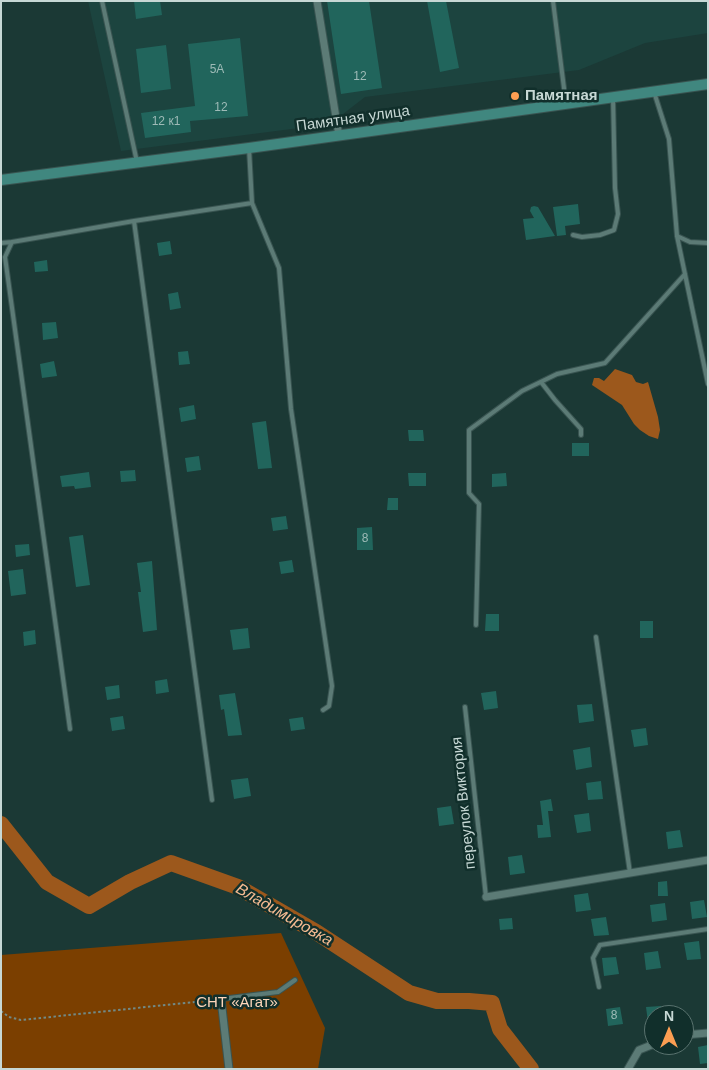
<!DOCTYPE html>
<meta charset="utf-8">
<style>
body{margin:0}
#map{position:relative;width:709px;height:1070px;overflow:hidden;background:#1b3935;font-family:Helvetica,sans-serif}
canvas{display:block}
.frame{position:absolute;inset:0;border:2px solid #c7d8d5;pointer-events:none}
.north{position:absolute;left:644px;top:1005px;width:50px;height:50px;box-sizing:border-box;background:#112f2b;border:1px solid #5a736f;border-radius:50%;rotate:0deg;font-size:14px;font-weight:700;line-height:20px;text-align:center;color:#c7d8d5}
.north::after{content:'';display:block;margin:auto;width:18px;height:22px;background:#fc9e52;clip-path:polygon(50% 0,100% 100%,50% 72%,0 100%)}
</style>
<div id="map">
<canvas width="709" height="1070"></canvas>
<div class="frame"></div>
<div class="north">N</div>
</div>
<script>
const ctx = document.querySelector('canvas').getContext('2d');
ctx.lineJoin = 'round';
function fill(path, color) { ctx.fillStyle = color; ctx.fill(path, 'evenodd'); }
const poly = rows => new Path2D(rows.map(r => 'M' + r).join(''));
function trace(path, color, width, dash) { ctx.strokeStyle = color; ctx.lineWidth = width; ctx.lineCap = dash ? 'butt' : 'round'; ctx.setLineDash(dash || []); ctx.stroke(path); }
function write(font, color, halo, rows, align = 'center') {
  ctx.font = font + ' Helvetica,sans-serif'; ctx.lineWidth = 5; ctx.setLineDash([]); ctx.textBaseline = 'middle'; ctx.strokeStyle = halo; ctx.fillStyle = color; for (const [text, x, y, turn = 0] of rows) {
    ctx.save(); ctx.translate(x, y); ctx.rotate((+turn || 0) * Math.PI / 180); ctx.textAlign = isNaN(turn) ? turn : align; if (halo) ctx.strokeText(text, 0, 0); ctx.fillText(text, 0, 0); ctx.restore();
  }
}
fill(poly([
 [88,1,708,1,708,33,645,43,579,70,365,97,330,124,121,151]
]), '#1c443f');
fill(poly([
 [281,933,325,1028,318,1069,1,1069,1,955]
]), '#7b3f00');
fill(poly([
 [615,369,632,375,636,382,643,384,648,382,658,417,660,430,658,439,649,436,640,430,634,424,622,405,592,385,594,378,599,378,604,381]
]), '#9c581c');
trace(poly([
 [1,824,47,882,89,906,130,882,171,863,238,887,316,932,409,993,437,1001,469,1001,492,1003,500,1029,531,1069]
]), '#9c581c', 16);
fill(poly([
 [134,1,160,1,162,15,136,19],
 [327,1,369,1,382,88,341,94],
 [427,1,446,1,459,68,440,72],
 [240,38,248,116,190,121,191,132,145,138,141,113,195,106,188,44],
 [166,45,171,89,141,93,136,49],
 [578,204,580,224,565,226,566,235,557,236,553,207],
 [534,206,538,207,555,236,526,240,523,219,534,218,530,211,531,207],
 [170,241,172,254,159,256,157,243],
 [47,260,48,271,35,272,34,262],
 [178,292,181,308,170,310,168,294],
 [56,322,58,338,43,340,42,323],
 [188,351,190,364,179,365,178,352],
 [54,361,57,376,42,378,40,364],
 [194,405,196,419,181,422,179,408],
 [266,421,272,468,258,469,252,423],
 [408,430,423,430,424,441,409,441],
 [572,443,589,443,589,456,572,456],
 [199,456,201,470,187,472,185,458],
 [135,470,136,481,121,482,120,471],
 [89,472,91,487,75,489,74,486,62,487,60,476],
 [408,473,426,473,426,486,409,486],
 [506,473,507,486,492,487,492,474],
 [388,498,398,498,398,510,387,510],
 [286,516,288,529,273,531,271,518],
 [372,527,373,550,357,550,357,528],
 [83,535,90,585,76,587,69,537],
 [29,544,30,555,16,557,15,545],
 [292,560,294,572,281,574,279,562],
 [152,561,157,630,143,632,138,592,141,592,137,563],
 [23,569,26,594,11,596,8,571],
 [486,614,499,614,499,631,485,631],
 [640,621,653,621,653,638,640,638],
 [248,628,250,648,233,650,230,630],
 [35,630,36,644,24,646,23,632],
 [167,679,169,692,156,694,155,681],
 [119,685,120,698,107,700,105,687],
 [496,691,498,708,484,710,481,693],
 [235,693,242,735,228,736,224,709,221,710,219,695],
 [592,704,594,721,579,723,577,705],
 [123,716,125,729,112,731,110,718],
 [303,717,305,729,291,731,289,719],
 [646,728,648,745,634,747,631,730],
 [590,747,592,767,576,770,573,750],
 [248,778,251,796,234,799,231,780],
 [601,781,603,799,588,800,586,783],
 [551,799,553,811,548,811,551,837,538,838,537,825,543,825,540,801],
 [451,806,454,824,439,826,437,808],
 [589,813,591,831,577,833,574,815],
 [680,830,683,847,668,849,666,832],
 [522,855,525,873,510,875,508,857],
 [667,881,668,896,658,896,658,882],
 [588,893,591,910,576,912,574,895],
 [704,900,707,917,692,919,690,902],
 [665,903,667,920,652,922,650,905],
 [606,917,609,935,594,936,591,919],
 [512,918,513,929,500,930,499,919],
 [699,941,701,959,687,960,684,943],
 [658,951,661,968,646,970,644,953],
 [616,957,619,974,604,976,602,958],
 [661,1006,662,1015,654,1015,654,1030,649,1030,646,1007],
 [620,1007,623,1024,608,1026,606,1009],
 [708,1045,708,1063,700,1064,698,1047]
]), '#21655c');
const lane = poly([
 [102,1,137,162],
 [553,1,566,104],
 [654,92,669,139,677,236,708,384],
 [249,148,252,203,279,268,291,409,332,686,329,706,323,710],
 [573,235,582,237,600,235,614,230,618,214,615,188,613,97],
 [677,236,690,242,708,243],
 [1,243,12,242],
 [541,382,555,400,581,429,581,435],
 [476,625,479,504,469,493,469,430,522,391,557,374,605,363,685,274],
 [596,637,630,873],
 [465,707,486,897],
 [70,729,5,257,12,242,134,221],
 [212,800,134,221,252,203],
 [599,987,593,958,600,945,708,929],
 [221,999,278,992,295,980]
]);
const street = poly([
 [317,1,339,136],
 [486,897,708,860],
 [221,999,229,1069],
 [684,1035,708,1033],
 [628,1069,639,1050,654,1044]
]);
const secondary = poly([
 [1,180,249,148,708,84]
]);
trace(lane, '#395451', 6);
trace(street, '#395451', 9);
trace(secondary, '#395451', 12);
trace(poly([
 [1,1011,9,1017,21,1020,214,1000]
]), '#728a86', 2, [2.5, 2.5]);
trace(lane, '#5c7b76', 4);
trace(street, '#5c7b76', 7);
trace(secondary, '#40877f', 10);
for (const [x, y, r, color] of [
 [515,96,5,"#fc9e52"]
]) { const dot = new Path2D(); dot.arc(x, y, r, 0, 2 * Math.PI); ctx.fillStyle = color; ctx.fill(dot); trace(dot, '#112f2b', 2); }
write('12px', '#9ebbb7', null, [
 ["5А",217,70],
 ["12",360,77],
 ["12",221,108],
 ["12 к1",166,122],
 ["8",365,539],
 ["8",614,1016]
]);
write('bold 15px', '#c7d8d5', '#112f2b', [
 ["Памятная",525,96]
], 'left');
write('15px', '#c7d8d5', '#112f2b', [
 ["Памятная улица",353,119,-8],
 ["переулок Виктория",464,803,-96]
]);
write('15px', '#fed6ba', '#112f2b', [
 ["СНТ «Агат»",237,1003]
]);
write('italic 16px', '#f5bb92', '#112f2b', [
 ["Владимировка",284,915,30]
]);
</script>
